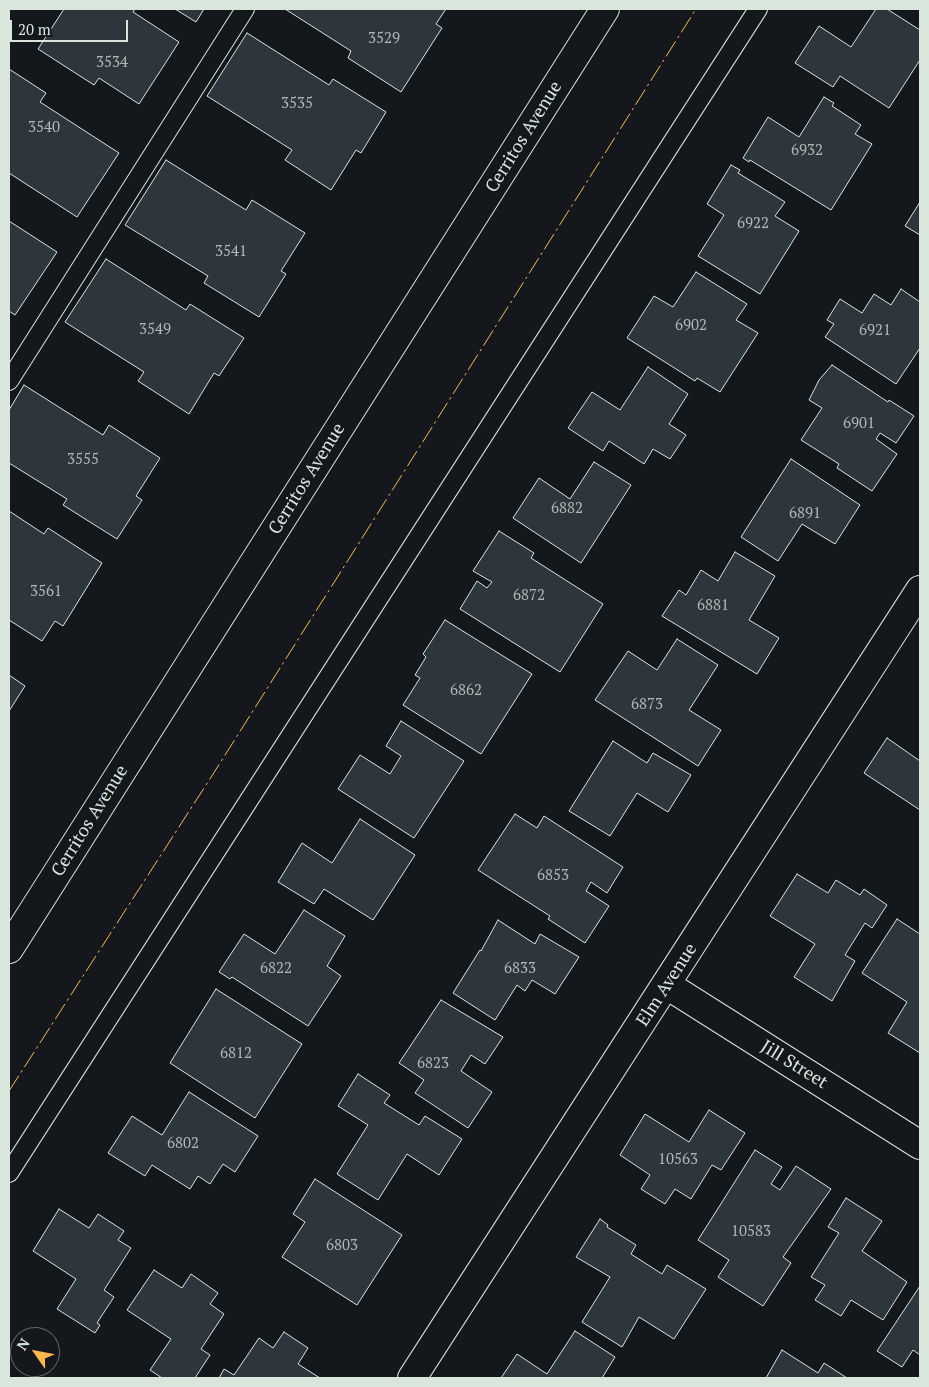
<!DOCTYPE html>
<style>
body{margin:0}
#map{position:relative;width:929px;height:1387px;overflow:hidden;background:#14181c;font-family:"PT Serif",serif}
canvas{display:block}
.frame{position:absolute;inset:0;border:10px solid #d8e6dc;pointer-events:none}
.north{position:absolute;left:10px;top:1327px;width:50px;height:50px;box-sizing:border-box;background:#14181c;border:1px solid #626a69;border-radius:50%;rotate:303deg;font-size:14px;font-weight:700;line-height:20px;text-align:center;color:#d8e6dc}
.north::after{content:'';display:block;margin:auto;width:18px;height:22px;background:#ffb74d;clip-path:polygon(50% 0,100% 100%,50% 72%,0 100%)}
.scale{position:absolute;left:10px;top:20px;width:118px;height:22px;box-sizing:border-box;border:2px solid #d8e6dc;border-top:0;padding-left:6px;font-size:15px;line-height:18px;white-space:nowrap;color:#d8e6dc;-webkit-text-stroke:4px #14181c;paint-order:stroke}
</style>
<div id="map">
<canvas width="929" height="1387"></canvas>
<div class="frame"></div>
<div class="north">N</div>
<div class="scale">20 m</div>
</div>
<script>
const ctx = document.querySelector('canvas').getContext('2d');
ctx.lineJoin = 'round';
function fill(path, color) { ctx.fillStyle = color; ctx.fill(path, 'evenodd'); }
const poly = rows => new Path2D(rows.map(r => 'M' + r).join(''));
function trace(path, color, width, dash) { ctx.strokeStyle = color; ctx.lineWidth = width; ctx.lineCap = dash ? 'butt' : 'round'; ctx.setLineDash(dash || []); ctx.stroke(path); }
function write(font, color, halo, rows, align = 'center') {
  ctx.font = font + ' "PT Serif",serif'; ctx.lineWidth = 4; ctx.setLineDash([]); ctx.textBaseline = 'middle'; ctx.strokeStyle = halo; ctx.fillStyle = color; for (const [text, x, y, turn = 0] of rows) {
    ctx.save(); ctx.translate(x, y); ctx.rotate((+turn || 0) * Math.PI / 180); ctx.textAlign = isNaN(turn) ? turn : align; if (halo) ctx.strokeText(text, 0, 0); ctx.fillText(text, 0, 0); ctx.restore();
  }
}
const building = poly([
 [64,9,135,9,133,12,179,42,139,104,99,78,94,85,38,49,64,9],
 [175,9,204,9,196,22,175,9],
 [285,9,446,9,436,24,442,28,401,92,348,58,351,51,285,9],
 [876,9,887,9,920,30,920,60,889,108,840,76,833,87,795,63,819,26,851,47,876,9],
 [247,33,329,85,333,79,386,112,361,153,356,150,331,190,285,160,292,150,207,96,247,33],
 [9,69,46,93,40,102,119,153,77,217,9,173,9,69],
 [824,97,834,103,832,106,861,125,855,134,872,144,831,210,750,160,749,162,743,158,768,117,799,137,824,97],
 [166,160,246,210,252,200,305,233,281,271,286,274,259,317,204,283,208,276,125,225,166,160],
 [731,165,740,170,738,173,785,202,775,216,799,231,760,294,698,256,724,215,707,204,731,165],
 [920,202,920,235,905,226,920,202],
 [9,221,57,252,15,315,9,311,9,221],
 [106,259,186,310,190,304,244,338,219,376,214,373,189,414,138,381,144,372,65,322,106,259],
 [696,272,747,304,736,320,758,333,720,392,697,378,695,381,627,338,654,296,673,307,696,272],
 [901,289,920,302,920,348,896,384,825,337,834,324,827,320,840,299,862,313,874,294,891,305,901,289],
 [832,365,888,402,889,400,914,416,896,443,880,433,876,439,897,454,872,491,837,468,839,464,801,440,822,408,809,400,819,380,832,365],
 [648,367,688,394,669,424,686,435,670,459,653,449,644,464,609,441,603,451,568,428,592,392,620,410,648,367],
 [24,385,103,435,109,425,160,458,136,496,142,500,117,539,63,505,67,499,9,463,9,410,24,385],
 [791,459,860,505,835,544,802,524,778,561,741,537,791,459],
 [594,462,631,485,581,563,513,518,539,478,570,499,594,462],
 [9,511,44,534,48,528,102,563,63,626,55,621,42,641,9,620,9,511],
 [499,531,534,553,531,558,603,604,560,672,460,609,477,581,487,588,492,582,473,571,499,531],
 [735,552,775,576,749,620,779,638,757,674,662,616,679,590,686,595,701,570,718,581,735,552],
 [445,620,532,674,481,754,403,705,420,678,415,675,426,657,423,654,445,620],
 [677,639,718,665,689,710,721,730,698,766,595,700,628,651,657,670,677,639],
 [9,675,25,686,9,711,9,675],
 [401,721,464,761,414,838,338,789,360,755,390,774,401,756,386,746,401,721],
 [887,738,920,761,920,810,864,773,887,738],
 [613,741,647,763,653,753,691,775,668,812,637,793,610,836,569,811,613,741],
 [515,814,537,828,544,816,623,867,607,893,591,882,586,891,609,906,585,943,548,919,550,916,478,870,515,814],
 [360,819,415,855,373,920,324,889,314,904,278,882,302,843,332,863,360,819],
 [797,874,828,893,836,880,860,895,864,889,887,905,872,928,865,923,845,955,855,961,832,1001,794,977,815,944,770,916,797,874],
 [304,910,345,936,327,966,341,976,308,1026,232,977,230,979,219,972,244,934,275,954,304,910],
 [897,919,920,934,920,1053,888,1033,907,1002,862,973,897,919],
 [498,920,535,944,540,934,579,957,555,994,532,980,525,991,517,985,495,1020,453,993,480,950,481,951,498,920],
 [216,989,302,1044,255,1118,170,1063,216,989],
 [441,1000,503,1037,485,1064,471,1055,461,1071,492,1092,468,1128,415,1093,424,1080,399,1063,441,1000],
 [358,1074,390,1095,384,1103,419,1125,425,1116,462,1139,439,1175,407,1154,378,1200,337,1174,368,1125,338,1106,358,1074],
 [189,1092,258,1136,235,1172,223,1164,210,1184,198,1176,190,1189,152,1165,145,1176,108,1153,132,1116,162,1135,189,1092],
 [709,1110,745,1133,721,1170,712,1165,691,1199,675,1189,665,1204,641,1189,650,1175,620,1155,645,1114,689,1142,709,1110],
 [755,1150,782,1167,771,1184,780,1190,796,1166,831,1189,783,1257,791,1263,763,1306,718,1277,729,1260,698,1240,755,1150],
 [315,1179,402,1235,357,1305,282,1257,305,1222,293,1214,315,1179],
 [846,1198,882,1221,862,1251,907,1282,883,1320,851,1300,841,1316,815,1300,825,1285,811,1277,839,1233,828,1227,846,1198],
 [59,1209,89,1228,98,1214,124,1231,118,1240,131,1248,104,1290,114,1297,97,1323,100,1325,95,1333,57,1309,76,1279,33,1251,59,1209],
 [600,1219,608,1225,607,1227,636,1245,631,1254,662,1274,667,1265,706,1289,674,1339,639,1317,622,1347,582,1322,610,1277,576,1257,600,1219],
 [154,1270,182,1288,191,1274,218,1293,210,1304,224,1314,201,1349,210,1355,195,1378,162,1378,150,1370,171,1339,127,1310,154,1270],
 [920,1286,920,1355,913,1350,902,1367,877,1351,920,1286],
 [575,1331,615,1357,602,1378,501,1378,517,1354,547,1374,575,1331],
 [284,1332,308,1348,298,1364,320,1378,219,1378,224,1369,234,1375,259,1338,273,1348,284,1332],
 [782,1350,818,1373,824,1363,847,1378,766,1378,782,1350]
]);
fill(building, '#2c363c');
trace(building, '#d8e6dc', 1);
const lane = poly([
 [9,381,245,9],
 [9,1173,758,9]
]);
const street = poly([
 [667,985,920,1145],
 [412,1378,920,590]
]);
const secondary = poly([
 [9,949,605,9]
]);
trace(lane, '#d8e6dc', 20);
trace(street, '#d8e6dc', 30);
trace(secondary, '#d8e6dc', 30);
trace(lane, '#14181c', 18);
trace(street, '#14181c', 28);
trace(secondary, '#14181c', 28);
trace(poly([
 [9,1091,215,771,696,9]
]), '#ffb74d', 1, [18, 4, 2.5, 4]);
write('15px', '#adbab4', null, [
 ["3529",384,39],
 ["3534",112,63],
 ["3535",297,104],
 ["3540",44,128],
 ["6932",807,151],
 ["6922",753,224],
 ["3541",231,252],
 ["6902",691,326],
 ["3549",155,330],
 ["6921",875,331],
 ["6901",859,424],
 ["3555",83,460],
 ["6882",567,509],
 ["6891",805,514],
 ["3561",46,592],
 ["6872",529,596],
 ["6881",713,606],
 ["6862",466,691],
 ["6873",647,705],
 ["6853",553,876],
 ["6822",276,969],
 ["6833",520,969],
 ["6812",236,1054],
 ["6823",433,1064],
 ["6802",183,1144],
 ["10563",678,1160],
 ["10583",751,1232],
 ["6803",342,1246]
]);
write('18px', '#d8e6dc', '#14181c', [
 ["Cerritos Avenue",524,137,-58],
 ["Cerritos Avenue",307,479,-58],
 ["Cerritos Avenue",90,821,-58],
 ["Elm Avenue",667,985,-57],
 ["Jill Street",794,1065,32]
]);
</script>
